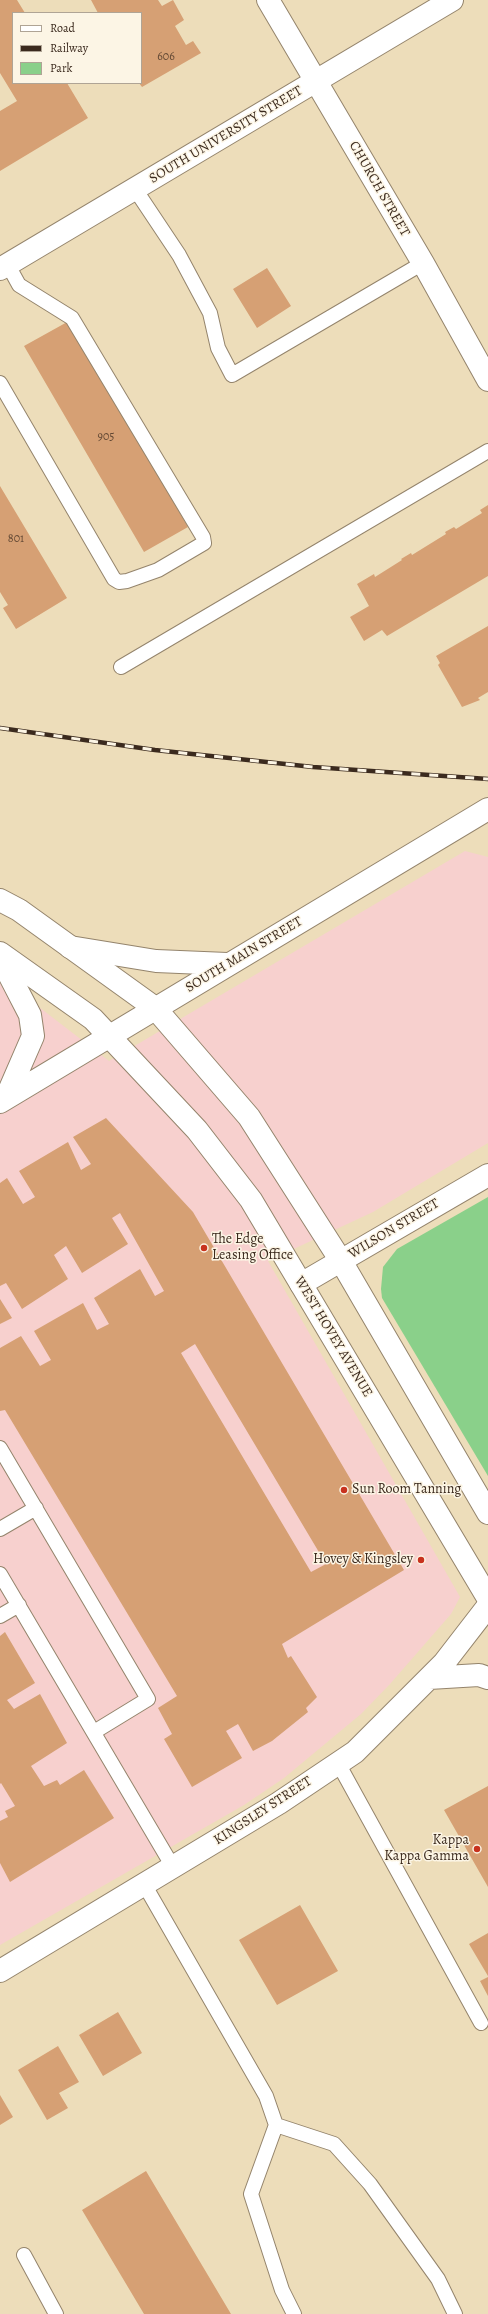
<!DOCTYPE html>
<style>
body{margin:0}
#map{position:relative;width:488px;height:2314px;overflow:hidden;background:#edddba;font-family:Alegreya,serif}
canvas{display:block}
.legend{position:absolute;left:12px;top:12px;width:130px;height:72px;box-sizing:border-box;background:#fcf5e5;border:1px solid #afa495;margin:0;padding:5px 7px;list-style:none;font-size:12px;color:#3b2a1e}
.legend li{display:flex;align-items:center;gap:8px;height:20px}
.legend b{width:20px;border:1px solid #afa495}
</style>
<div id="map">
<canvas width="488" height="2314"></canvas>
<ul class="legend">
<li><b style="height:5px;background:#fff"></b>Road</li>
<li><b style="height:5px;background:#3b2a1e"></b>Railway</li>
<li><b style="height:11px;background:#8ad08a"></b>Park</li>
</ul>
</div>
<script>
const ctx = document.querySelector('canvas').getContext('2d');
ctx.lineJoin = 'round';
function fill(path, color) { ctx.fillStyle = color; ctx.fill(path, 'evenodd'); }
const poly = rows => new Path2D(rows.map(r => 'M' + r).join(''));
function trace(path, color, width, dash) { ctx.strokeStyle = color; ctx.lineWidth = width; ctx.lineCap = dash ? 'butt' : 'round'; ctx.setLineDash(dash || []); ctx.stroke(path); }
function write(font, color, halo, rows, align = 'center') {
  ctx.font = font + ' Alegreya,serif'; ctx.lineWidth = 3; ctx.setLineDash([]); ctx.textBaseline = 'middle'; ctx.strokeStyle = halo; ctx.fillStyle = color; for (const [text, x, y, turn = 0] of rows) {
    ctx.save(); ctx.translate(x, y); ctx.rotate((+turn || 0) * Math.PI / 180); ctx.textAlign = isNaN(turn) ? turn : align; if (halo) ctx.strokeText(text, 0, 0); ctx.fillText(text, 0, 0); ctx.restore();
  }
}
fill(poly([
 [465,851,488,857,488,1143,373,1212,268,1261,460,1597,451,1614,390,1684,361,1714,284,1778,244,1805,0,1945,0,977,109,1061]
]), '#f7d0ce');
fill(poly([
 [488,1197,488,1476,382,1298,381,1289,383,1267,397,1249]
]), '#8ad08a');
fill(poly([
 [0,0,17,0,25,13,13,13,13,83,67,83,88,118,0,171,0,111,17,101,0,73],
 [91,0,158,0,162,6,173,0,184,20,175,26,186,45,193,41,201,53,142,87,139,83,141,13,98,13],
 [267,268,291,306,257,328,233,289],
 [69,321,188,527,144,552,24,346],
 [0,486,67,598,16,629,3,608,8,605,0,592],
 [488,505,488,576,387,636,382,630,364,641,350,617,369,606,357,584,374,574,375,577,402,560,401,559,411,553,412,555,446,534,445,532,454,527,456,529,482,513,480,510],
 [488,626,488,692,478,698,480,700,462,707,438,665,440,663,436,656],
 [106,1118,193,1212,404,1570,282,1644,288,1658,291,1656,317,1697,306,1708,308,1712,272,1741,253,1751,238,1724,226,1731,242,1758,192,1787,164,1739,172,1734,158,1708,177,1696,5,1410,0,1411,0,1348,21,1336,40,1366,51,1360,34,1331,83,1303,97,1330,109,1324,94,1298,140,1269,155,1296,164,1291,120,1213,112,1218,128,1244,82,1273,66,1246,54,1255,68,1279,22,1309,6,1283,0,1286,0,1183,7,1178,23,1204,35,1197,19,1171,68,1142,81,1170,91,1164,73,1137],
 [195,1344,326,1564,311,1572,181,1353],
 [0,1299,12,1318,0,1324],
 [5,1632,35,1683,7,1700,14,1709,40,1694,67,1743,31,1766,44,1786,57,1780,60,1785,84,1770,114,1818,10,1882,0,1863,0,1821,8,1817,5,1811,15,1806,1,1783,0,1784,0,1636],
 [488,1786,488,1887,444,1810],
 [300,1905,338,1971,277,2005,239,1940],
 [488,1933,488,1976,469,1944],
 [488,1977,488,1996,480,1981],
 [118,2012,142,2053,103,2076,79,2035],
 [58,2046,79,2082,59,2093,68,2108,47,2120,18,2070],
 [0,2095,13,2117,0,2125],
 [146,2171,231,2314,144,2314,82,2210]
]), '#d6a074');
const service = poly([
 [135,189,179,255,210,313,218,348,232,375,423,263],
 [0,383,114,579,119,582,127,581,158,570,204,543,203,537,72,318,19,285,8,265],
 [121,667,488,451],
 [0,1448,148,1699,94,1732],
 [0,1529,36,1508],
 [0,1574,173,1867],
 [0,1616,19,1605],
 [338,1763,481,2023],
 [144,1884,266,2096,276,2125,251,2194,282,2290,294,2314],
 [276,2125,334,2144,370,2184,438,2279,455,2314],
 [24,2255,56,2314]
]);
const minor = poly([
 [268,0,423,263,488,380],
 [0,269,452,0],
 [301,1284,488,1175]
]);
const secondary = poly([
 [0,900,19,910,155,1008,249,1117,341,1261,488,1513],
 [0,953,93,1019,197,1130,251,1200,488,1598]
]);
const primary = poly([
 [70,947,156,961,227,964],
 [0,957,30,1015,33,1036,6,1098],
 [0,1102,488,809],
 [429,1678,479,1675,488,1678],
 [0,1971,279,1803,355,1752,444,1663,488,1606]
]);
trace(service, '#94846c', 16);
trace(minor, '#94846c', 24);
trace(secondary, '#94846c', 24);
trace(primary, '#94846c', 24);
trace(service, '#fff', 14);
trace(minor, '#fff', 22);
trace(secondary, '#fff', 22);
trace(primary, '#fff', 22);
const rail = poly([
 [0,728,155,750,313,767,488,779]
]);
trace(rail, '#3b2a1e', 4.5);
trace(rail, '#fcf5e5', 3, [9]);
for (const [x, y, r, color] of [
 [204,1248,4,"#c8321e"],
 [344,1490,4,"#c8321e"],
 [421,1560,4,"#c8321e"],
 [477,1849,4,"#c8321e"]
]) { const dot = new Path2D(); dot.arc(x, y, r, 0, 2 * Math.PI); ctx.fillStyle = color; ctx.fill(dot); trace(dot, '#fcf5e5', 1.5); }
write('12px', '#624834', null, [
 ["606",166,57],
 ["905",106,437],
 ["801",16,539]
]);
write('14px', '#3b2a1e', '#fcf5e5', [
 ["SOUTH UNIVERSITY STREET",226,135,-31],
 ["CHURCH STREET",379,189,60],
 ["SOUTH MAIN STREET",244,955,-31],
 ["WILSON STREET",394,1229,-31],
 ["WEST HOVEY AVENUE",333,1337,59],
 ["KINGSLEY STREET",263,1811,-33]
]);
write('14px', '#3b2a1e', '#fcf5e5', [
 ["The Edge",212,1240],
 ["Leasing Office",212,1256],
 ["Sun Room Tanning",352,1490],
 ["Hovey & Kingsley",413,1560,"right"],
 ["Kappa",469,1841,"right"],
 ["Kappa Gamma",469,1857,"right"]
], 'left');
</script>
